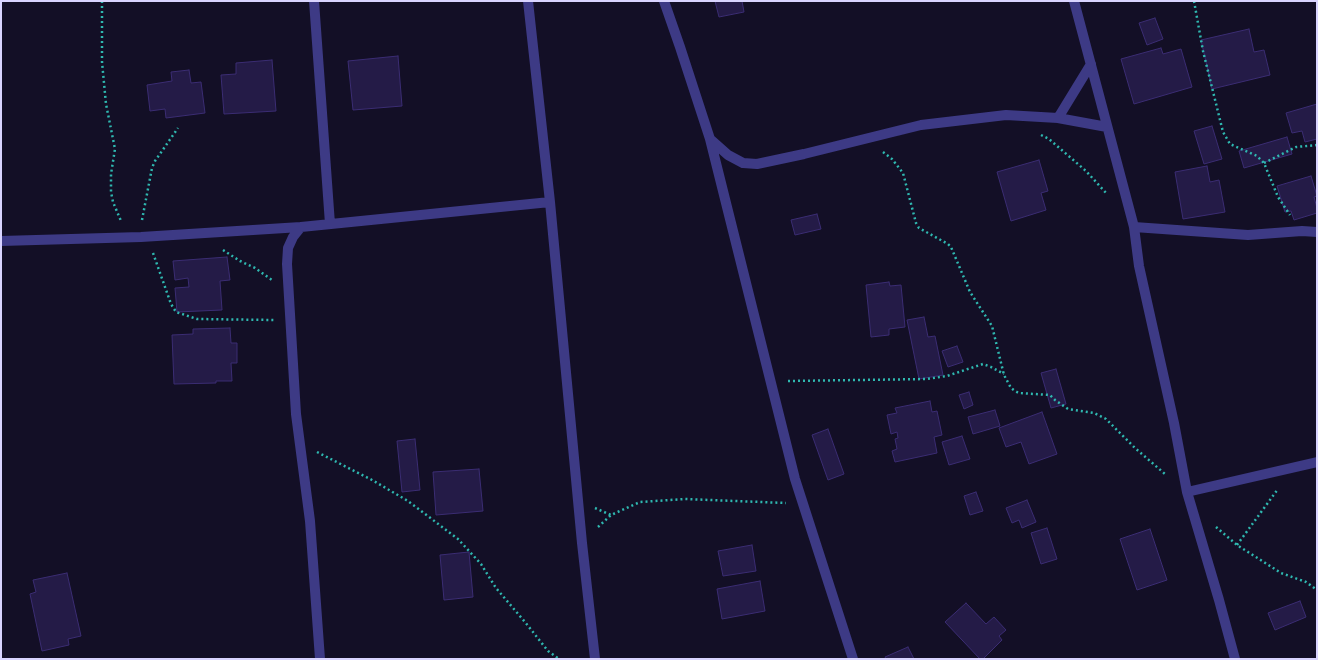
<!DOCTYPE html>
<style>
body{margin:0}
#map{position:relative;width:1318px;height:660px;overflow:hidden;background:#130f26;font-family:Rubik,sans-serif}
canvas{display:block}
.frame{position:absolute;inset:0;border:2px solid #d9d4ff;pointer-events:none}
</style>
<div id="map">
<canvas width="1318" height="660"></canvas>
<div class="frame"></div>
</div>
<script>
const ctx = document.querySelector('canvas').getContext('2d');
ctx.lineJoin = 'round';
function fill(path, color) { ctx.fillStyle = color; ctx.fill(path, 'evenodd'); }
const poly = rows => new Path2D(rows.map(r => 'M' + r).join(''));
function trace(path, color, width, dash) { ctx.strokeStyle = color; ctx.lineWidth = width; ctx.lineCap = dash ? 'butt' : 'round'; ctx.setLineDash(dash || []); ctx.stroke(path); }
const building = poly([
 [715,1,742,1,744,12,719,17,715,1],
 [1155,18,1163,39,1147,45,1139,23,1155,18],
 [1249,29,1254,52,1264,50,1270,75,1212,89,1201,40,1249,29],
 [1161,48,1163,54,1181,49,1192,87,1134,104,1121,59,1161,48],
 [398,56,402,106,353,110,348,61,398,56],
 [272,60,276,111,224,114,221,75,236,74,236,63,272,60],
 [189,70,191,83,201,82,205,113,166,118,165,109,150,111,147,85,172,81,171,72,189,70],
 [1317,104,1317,139,1305,142,1302,131,1292,133,1286,113,1317,104],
 [1212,126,1222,159,1204,164,1194,131,1212,126],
 [1287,137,1292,154,1244,168,1239,151,1287,137],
 [1039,160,1048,191,1041,193,1046,210,1011,221,997,172,1039,160],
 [1207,166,1210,182,1219,180,1225,212,1183,219,1175,172,1207,166],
 [1311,176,1317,196,1314,197,1317,208,1317,213,1294,220,1291,211,1285,212,1277,186,1311,176],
 [817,214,821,229,795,235,791,220,817,214],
 [227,257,230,280,220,281,222,310,177,312,175,288,189,287,188,278,175,280,173,261,227,257],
 [889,282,890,286,901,285,905,327,889,329,889,335,871,337,866,285,889,282],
 [924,317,928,337,935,336,943,375,919,379,907,320,924,317],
 [230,328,231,343,237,343,237,363,231,363,232,381,216,381,216,383,174,384,172,335,193,334,193,329,230,328],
 [957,346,963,362,948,367,942,351,957,346],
 [1056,369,1066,404,1051,408,1041,373,1056,369],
 [969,392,973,405,964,409,959,395,969,392],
 [930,401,932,412,937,411,942,435,934,437,937,453,895,462,892,451,897,449,895,439,898,438,897,432,891,434,887,415,897,413,895,408,930,401],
 [995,410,1000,426,973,434,968,417,995,410],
 [1042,412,1057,454,1029,464,1021,442,1006,447,999,428,1042,412],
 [828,429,844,474,828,480,812,435,828,429],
 [962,436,970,459,949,465,942,442,962,436],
 [415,439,420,490,402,492,397,441,415,439],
 [479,469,483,511,436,515,433,472,479,469],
 [976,492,983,511,970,515,964,496,976,492],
 [1027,500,1036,522,1022,528,1019,520,1012,523,1006,508,1027,500],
 [1047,528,1057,559,1041,564,1031,533,1047,528],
 [1150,529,1167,580,1137,590,1120,539,1150,529],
 [752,545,756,571,723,576,718,551,752,545],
 [469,552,473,597,444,600,440,555,469,552],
 [67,573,81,636,68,639,69,645,42,651,30,594,36,592,33,580,67,573],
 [760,581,765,611,722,619,717,589,760,581],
 [1300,601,1306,617,1275,630,1268,613,1300,601],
 [966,603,986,624,994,617,1006,630,999,636,1002,640,983,659,980,659,945,622,966,603],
 [908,647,914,659,886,659,885,657,908,647]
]);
fill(building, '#241b47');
trace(building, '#3b2d73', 1);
trace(poly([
 [102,1,102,62,106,104,115,149,111,174,111,192,113,202,121,221],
 [1194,1,1203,51,1223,132,1230,144,1257,156,1264,163,1278,197,1290,215],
 [1041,135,1049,139,1086,171,1107,194],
 [883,152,892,159,903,173,916,223,919,228,948,244,951,247,970,292,992,326,1004,375,1011,388,1015,391,1019,393,1050,395,1055,400,1068,409,1094,413,1106,419,1135,448,1165,474],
 [1264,163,1296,147,1317,145],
 [142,220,152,168,155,161,178,128],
 [223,250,240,261,255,268,272,280],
 [153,253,171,304,176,312,197,319,274,320],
 [788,381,927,379,947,376,983,364,991,367,1004,374],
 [317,452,372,480,408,501,458,539,481,564,496,588,525,622,548,651,559,659],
 [595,508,611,515],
 [598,527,611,515,640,502,685,499,786,503],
 [1216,527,1237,545,1281,573,1306,582,1317,590],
 [1237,545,1278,489]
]), '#2fb8b0', 2.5, [2, 3]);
trace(poly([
 [314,1,330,224],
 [528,1,550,202,582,543,595,659],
 [664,1,680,47,710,139,795,479,853,659],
 [1074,1,1134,227,1139,266,1174,423,1187,492,1219,600,1235,659],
 [1058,118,1091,64],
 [710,139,728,155,743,163,757,164,804,154,921,125,1006,115,1058,118,1107,127],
 [301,227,293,237,288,248,287,264,296,414,310,521,320,659],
 [1134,227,1248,235,1302,231,1317,232],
 [1,241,141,237,301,227,550,202],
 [1187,492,1317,462]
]), '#3d3a85', 10);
</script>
